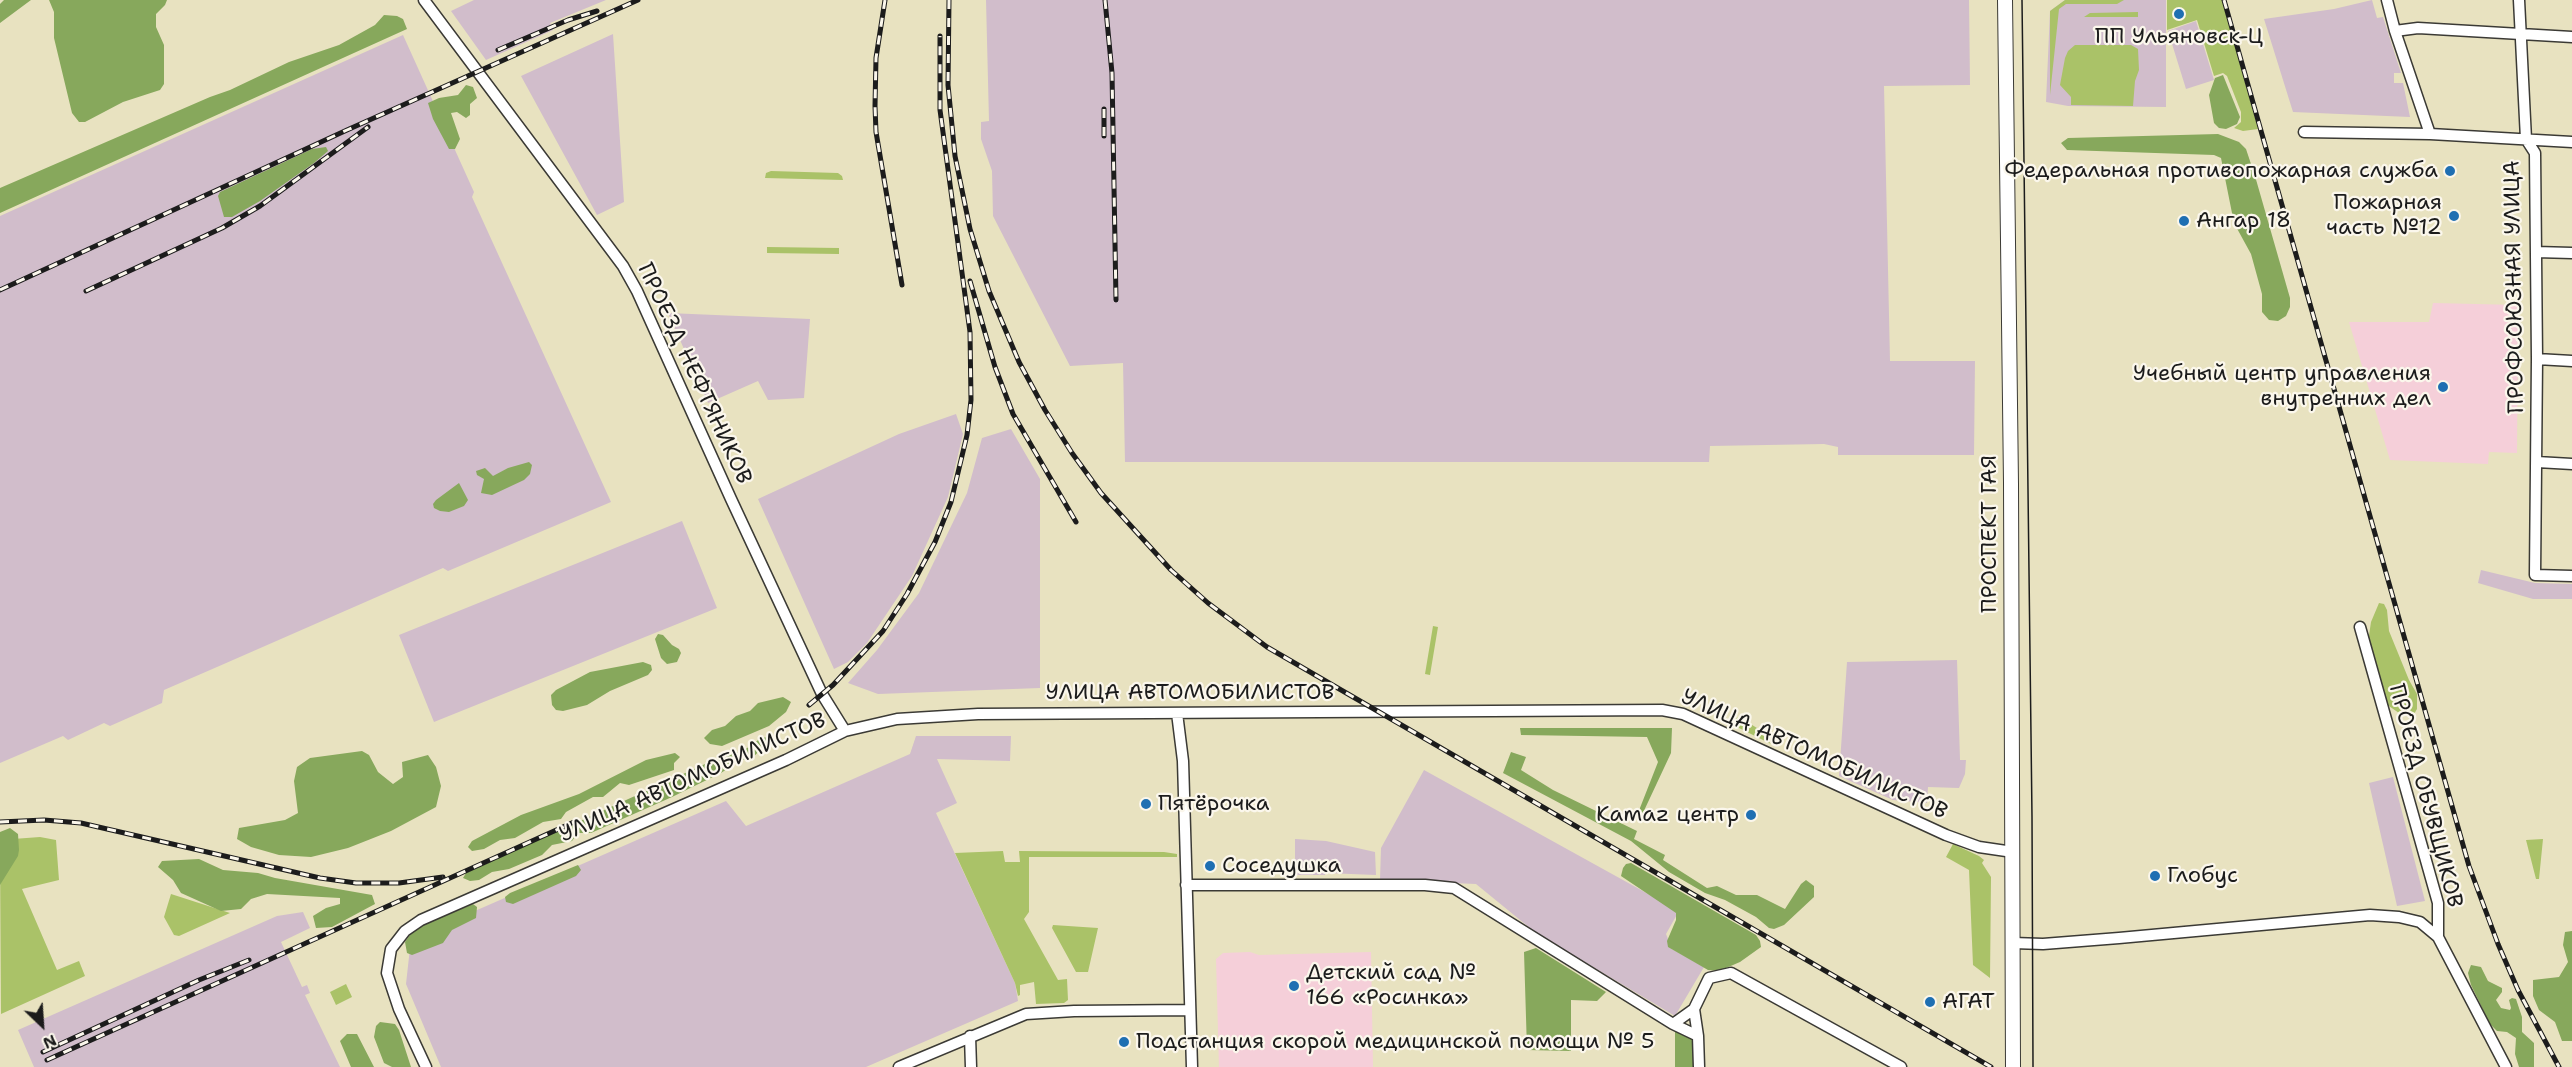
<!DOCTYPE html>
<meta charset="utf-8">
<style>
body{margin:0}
#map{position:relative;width:2572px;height:1067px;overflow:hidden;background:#e8e2c0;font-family:"Shantell Sans",sans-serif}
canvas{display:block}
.north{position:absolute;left:12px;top:995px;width:60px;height:60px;-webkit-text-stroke:4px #fbf7ec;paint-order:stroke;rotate:155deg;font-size:16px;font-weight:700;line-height:24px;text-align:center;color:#1c1c1c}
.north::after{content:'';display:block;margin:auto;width:21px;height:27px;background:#1c1c1c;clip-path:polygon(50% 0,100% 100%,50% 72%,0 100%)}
</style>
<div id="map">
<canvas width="2572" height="1067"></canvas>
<div class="north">N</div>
</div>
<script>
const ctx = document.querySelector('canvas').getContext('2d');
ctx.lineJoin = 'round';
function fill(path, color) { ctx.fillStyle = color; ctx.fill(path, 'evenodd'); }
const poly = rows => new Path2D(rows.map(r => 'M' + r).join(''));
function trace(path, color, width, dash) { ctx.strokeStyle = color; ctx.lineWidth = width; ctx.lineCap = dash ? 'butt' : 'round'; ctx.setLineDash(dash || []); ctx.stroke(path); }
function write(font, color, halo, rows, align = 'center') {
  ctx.font = font + ' "Shantell Sans",sans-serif'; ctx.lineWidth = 4.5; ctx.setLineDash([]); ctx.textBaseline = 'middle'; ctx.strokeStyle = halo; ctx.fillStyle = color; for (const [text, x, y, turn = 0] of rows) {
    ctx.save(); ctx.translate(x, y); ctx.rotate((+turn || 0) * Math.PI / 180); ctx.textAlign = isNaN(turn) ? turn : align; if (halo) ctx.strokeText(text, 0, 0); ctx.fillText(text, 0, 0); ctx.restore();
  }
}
fill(poly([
 [2433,303,2518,305,2517,453,2489,452,2488,464,2390,460,2349,322,2429,322],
 [1250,952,1259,955,1371,952,1373,1067,1219,1067,1216,959,1223,953]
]), '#f5cfd9');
fill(poly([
 [474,0,606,0,550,23,553,30,486,60,451,11],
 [986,0,1969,0,1970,85,1884,86,1890,361,1975,361,1974,455,1838,455,1838,447,1824,444,1710,446,1709,462,1125,462,1123,363,1070,366,993,216,992,171,981,139,981,122,989,121],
 [2065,0,2166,0,2166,107,2068,106,2046,102,2050,11],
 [2372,0,2377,18,2383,17,2401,73,2394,73,2394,83,2403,83,2410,117,2293,112,2264,19,2334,9],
 [2196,21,2214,80,2186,89,2168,31],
 [613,34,624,202,597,215,521,76],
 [403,35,474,192,472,197,611,502,448,571,443,568,217,667,164,690,162,703,110,726,104,723,68,740,63,736,0,763,0,216],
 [668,313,810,319,804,398,768,400,758,381,708,403],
 [956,414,963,434,948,497,912,576,867,643,848,662,834,669,758,499,899,434],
 [1011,429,1040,479,1040,688,878,694,848,683,877,650,919,593,967,493,982,438],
 [682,521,717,608,434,722,399,635],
 [2481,570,2535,583,2572,584,2572,599,2533,599,2478,583],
 [1957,660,1960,760,1966,760,1965,774,1959,788,1928,787,1927,803,1893,800,1839,776,1847,662],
 [916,736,1011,736,1010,761,937,759,957,803,936,813,1015,983,1018,1001,866,1067,441,1067,406,984,411,939,726,801,746,826,910,754],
 [1424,770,1679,911,1666,934,1672,949,1704,967,1675,1016,1536,933,1476,884,1380,880,1381,848],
 [2393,777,2425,901,2397,906,2369,783],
 [1295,839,1326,841,1375,852,1376,875,1326,873,1325,875,1295,875],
 [303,912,310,928,281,942,302,987,307,985,310,993,305,995,340,1067,34,1067,18,1030,277,916]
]), '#d1bdcb');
fill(poly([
 [2065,0,2124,0,2117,4,2066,4,2059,9,2050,95,2050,11],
 [2167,0,2222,0,2258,129,2243,131,2234,128,2241,122,2241,112,2227,76,2223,73,2214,76,2197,20,2167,30],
 [2138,12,2138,17,2084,17,2090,13],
 [2075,45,2131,45,2138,49,2139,70,2135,81,2133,106,2071,105,2071,97,2060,85,2065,58,2068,51],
 [771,171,838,173,842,176,843,180,765,178,766,173],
 [767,247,839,248,839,254,767,253],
 [2379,603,2384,604,2387,610,2389,631,2409,680,2417,694,2417,709,2414,714,2399,713,2386,704,2368,642,2371,622],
 [1433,626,1438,627,1430,675,1425,674],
 [1739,717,1757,728,1771,744,1727,722],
 [40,837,56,840,59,880,22,889,57,970,79,961,85,976,1,1014,0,851,13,839],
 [2543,839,2539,879,2536,879,2526,840],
 [1953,844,1979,856,1984,860,1982,863,1991,877,1990,978,1973,965,1969,870,1946,857],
 [1003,851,1005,862,1020,862,1019,851,1164,852,1177,854,1177,857,1029,857,1029,912,1024,919,1058,980,1067,979,1068,1000,1064,1003,1036,1004,1034,982,1020,985,1020,995,1018,996,1015,983,955,853],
 [171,894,230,913,179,936,174,935,164,917],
 [1053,925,1098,928,1088,972,1076,972,1052,928],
 [346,984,352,997,336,1005,330,992]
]), '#aac268');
fill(poly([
 [4,0,31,0,0,23,0,4],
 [49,0,167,0,165,5,156,14,156,27,164,45,164,84,160,90,123,102,85,122,79,122,72,113,54,38,54,12],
 [384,15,397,16,403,19,407,29,0,213,0,188,210,97,230,90,289,62,339,45,375,25],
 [2223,75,2240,117,2237,124,2226,129,2219,128,2214,123,2209,95,2215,78],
 [466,85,473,87,477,98,470,104,470,115,466,118,457,112,451,113,460,139,455,149,449,149,433,119,428,103,439,98,458,95],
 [2218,134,2239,142,2246,149,2255,176,2290,298,2290,307,2286,316,2278,321,2269,320,2262,312,2262,294,2251,254,2234,223,2221,158,2214,155,2067,150,2061,143,2068,138],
 [326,147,328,151,314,163,260,201,232,217,224,217,218,196,220,192,312,149],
 [529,462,532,465,530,474,524,480,492,495,481,493,484,479,477,475,476,471,485,468,493,476,508,468],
 [459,483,468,500,464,506,449,512,440,511,434,508,433,504,436,500],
 [658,634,663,635,672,645,679,649,681,653,677,662,667,664,661,658,655,639],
 [643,662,651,665,652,670,648,675,610,691,587,705,563,711,556,710,552,705,551,695,556,690,590,672],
 [783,697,791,702,786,712,769,726,722,746,710,744,704,738,712,730,725,726,736,716,750,711,758,703],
 [1520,728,1672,728,1671,753,1642,815,1638,813,1658,762,1647,737,1521,735],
 [769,737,770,738,768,743,752,758,739,761,721,773,672,797,591,833,578,833,572,841,552,845,542,855,509,869,492,872,479,880,470,881,463,878,466,873,727,754,743,751,761,738],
 [362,751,369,755,378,772,393,784,403,777,402,762,428,755,436,767,441,786,436,807,391,831,348,848,311,857,279,855,251,847,237,839,239,828,285,820,298,813,294,781,297,767,310,758],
 [1511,752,1526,757,1521,770,1553,790,1637,831,1634,839,1665,855,1663,860,1707,888,1717,886,1736,895,1757,895,1785,909,1801,884,1806,880,1814,886,1814,897,1784,925,1774,929,1769,928,1756,917,1725,900,1705,893,1669,872,1631,841,1503,773],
 [675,753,680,757,674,763,674,770,629,785,620,783,603,797,593,797,566,812,561,819,543,822,515,838,500,840,484,849,472,851,468,847,472,841,521,815,579,794,646,760],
 [10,828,18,834,19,850,18,856,0,885,0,832],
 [199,859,223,870,258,873,275,878,372,895,375,904,332,927,316,928,313,916,326,908,340,904,340,898,267,894,251,899,241,909,221,911,181,893,173,880,158,867,162,861],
 [1631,863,1756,935,1760,941,1761,947,1740,962,1719,971,1708,970,1668,947,1667,941,1676,920,1676,913,1621,876,1623,868,1626,864],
 [578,865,581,870,576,876,513,904,506,902,505,897,510,893],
 [473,904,477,907,476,918,452,930,443,943,412,955,407,953,405,942,414,929],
 [2572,931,2572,1041,2562,1041,2555,1022,2539,1010,2533,996,2533,980,2559,977,2568,962,2563,945,2565,932],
 [1536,948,1606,992,1597,1001,1571,1000,1571,1051,1527,1050,1524,952],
 [2471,965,2481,967,2488,981,2502,988,2502,992,2496,1000,2501,1008,2510,1010,2511,1008,2509,1000,2512,998,2516,999,2522,1017,2522,1032,2534,1043,2534,1067,2519,1067,2515,1054,2516,1038,2507,1032,2497,1031,2490,1024,2471,985,2468,973],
 [380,1022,395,1024,399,1030,411,1067,392,1067,384,1063,374,1037,376,1026],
 [1675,1028,1695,1038,1697,1067,1675,1067],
 [347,1034,357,1034,374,1067,351,1067,340,1041]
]), '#87a85c');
const minor = poly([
 [424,0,623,266,637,291,731,499,822,694,845,731],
 [2387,0,2395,31,2430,134],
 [2519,0,2526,139,2535,153,2537,359,2535,575,2572,576],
 [2395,31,2418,28,2572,37],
 [2304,132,2430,134,2572,142],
 [2536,252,2572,253],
 [2537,359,2572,361],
 [2537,462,2572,464],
 [2360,627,2438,903,2438,937,2506,1067],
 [1177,713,1183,761,1192,1067],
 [1186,885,1425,885,1454,888,1673,1024,1698,1036,1694,1009,1709,978,1731,973,1901,1067],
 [2013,943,2043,944,2119,938,2370,915,2399,917,2420,922,2438,937],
 [1673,1024,1694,1009],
 [970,1036,971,1067],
 [1698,1036,1699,1067],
 [426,1067,399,1009,387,973,391,949,405,931,421,920,786,760,845,731,897,719,978,714,1662,710,1683,714,1946,835,1979,847,2013,852],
 [899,1067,1026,1014,1074,1011,1190,1010]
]);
const major = poly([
 [2005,0,2011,483,2013,1067]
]);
trace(minor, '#3b3a35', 13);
trace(major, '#3b3a35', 16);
trace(minor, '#fff', 10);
trace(major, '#fff', 14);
trace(poly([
 [2022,0,2032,817,2033,1067]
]), '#1c1c1c', 1.5);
const rail = poly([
 [885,0,876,58,875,106,876,132,902,285],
 [949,0,948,85,955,156,970,229,989,291,1019,362,1045,410,1072,453,1101,493,1171,570,1208,603,1267,647,1991,1067],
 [1105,0,1112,73,1116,300],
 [2224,0,2469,866,2498,944,2518,990,2559,1067],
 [498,50,568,20,597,11],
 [1104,136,1104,109],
 [970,281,995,367,1013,414,1076,522],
 [0,290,347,130,638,0],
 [86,291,222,228,260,206,368,127],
 [809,705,833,685,883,631,907,594,935,542,951,502,967,435,971,400,970,332,940,110,940,36],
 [0,822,44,820,81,823,320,878,356,883,399,883,443,877],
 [43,1052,199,980,249,960],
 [47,1060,574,822]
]);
trace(rail, '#1c1c1c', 5);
trace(rail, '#fbf7ec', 3, [9]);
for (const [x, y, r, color] of [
 [2179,14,6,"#1f6fb2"],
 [2450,171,6,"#1f6fb2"],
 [2454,216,6,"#1f6fb2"],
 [2184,221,6,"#1f6fb2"],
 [2443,387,6,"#1f6fb2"],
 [1146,804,6,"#1f6fb2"],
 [1751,815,6,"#1f6fb2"],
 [1210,866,6,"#1f6fb2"],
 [2155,876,6,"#1f6fb2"],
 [1294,986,6,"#1f6fb2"],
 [1930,1002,6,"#1f6fb2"],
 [1124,1042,6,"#1f6fb2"]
]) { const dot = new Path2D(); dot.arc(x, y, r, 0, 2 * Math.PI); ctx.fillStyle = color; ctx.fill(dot); trace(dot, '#fbf7ec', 2); }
write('22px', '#1c1c1c', '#fbf7ec', [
 ["ПП Ульяновск-Ц",2179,37,"center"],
 ["Федеральная противопожарная служба",2438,171,"right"],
 ["Пожарная",2442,203,"right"],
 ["часть №12",2442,228,"right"],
 ["Ангар 18",2196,221],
 ["Учебный центр управления",2431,374,"right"],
 ["внутренних дел",2431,399,"right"],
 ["Пятёрочка",1158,804],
 ["Kamaz центр",1739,815,"right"],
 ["Соседушка",1222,866],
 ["Глобус",2167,876],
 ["Детский сад №",1306,973],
 ["166 «Росинка»",1306,998],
 ["АГАТ",1942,1002],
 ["Подстанция скорой медицинской помощи № 5",1136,1042]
], 'left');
write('22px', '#1c1c1c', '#fbf7ec', [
 ["ПРОФСОЮЗНАЯ УЛИЦА",2515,287,-91],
 ["ПРОЕЗД НЕФТЯНИКОВ",694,374,65],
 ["ПРОСПЕКТ ГАЯ",1990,534,-90],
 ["УЛИЦА АВТОМОБИЛИСТОВ",1190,693],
 ["УЛИЦА АВТОМОБИЛИСТОВ",1814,755,24],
 ["УЛИЦА АВТОМОБИЛИСТОВ",693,778,-24],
 ["ПРОЕЗД ОБУВЩИКОВ",2425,796,75]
]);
</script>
